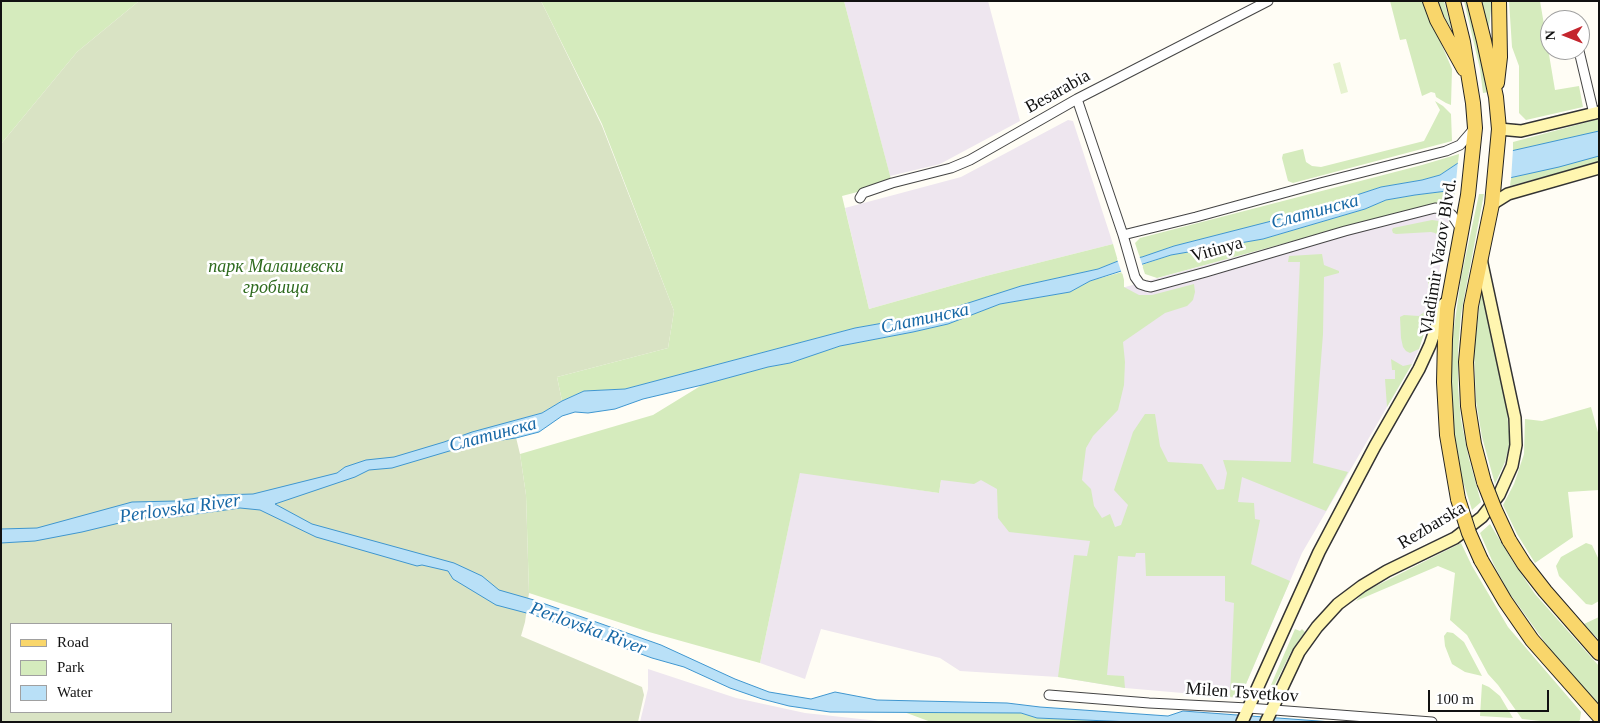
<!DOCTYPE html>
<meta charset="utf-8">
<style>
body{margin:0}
#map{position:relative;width:1600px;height:723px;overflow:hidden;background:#fffdf5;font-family:Georgia,serif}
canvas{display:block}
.frame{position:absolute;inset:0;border:2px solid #111;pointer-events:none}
.legend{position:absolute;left:10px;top:623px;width:162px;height:90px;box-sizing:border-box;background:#fff;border:1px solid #a0a0a0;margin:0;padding:6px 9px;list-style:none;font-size:15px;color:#111}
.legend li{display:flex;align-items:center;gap:10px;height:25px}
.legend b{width:25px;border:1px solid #a0a0a0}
.north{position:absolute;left:1540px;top:10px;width:50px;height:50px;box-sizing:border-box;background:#fff;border:1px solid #a0a0a0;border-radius:50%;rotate:269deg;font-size:14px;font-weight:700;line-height:20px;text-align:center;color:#111}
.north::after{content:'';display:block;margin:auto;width:18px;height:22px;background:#c4262e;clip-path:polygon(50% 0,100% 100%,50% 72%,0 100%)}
.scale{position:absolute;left:1428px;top:690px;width:121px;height:22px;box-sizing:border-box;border:2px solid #111;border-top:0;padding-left:6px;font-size:15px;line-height:18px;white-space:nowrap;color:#111;-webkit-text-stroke:4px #fff;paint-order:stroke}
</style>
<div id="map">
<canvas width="1600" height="723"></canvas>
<div class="frame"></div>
<ul class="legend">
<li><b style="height:6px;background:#f9d66b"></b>Road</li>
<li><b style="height:14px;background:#d5ebbd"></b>Park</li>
<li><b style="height:14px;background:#b9e0f7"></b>Water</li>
</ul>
<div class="north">N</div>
<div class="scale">100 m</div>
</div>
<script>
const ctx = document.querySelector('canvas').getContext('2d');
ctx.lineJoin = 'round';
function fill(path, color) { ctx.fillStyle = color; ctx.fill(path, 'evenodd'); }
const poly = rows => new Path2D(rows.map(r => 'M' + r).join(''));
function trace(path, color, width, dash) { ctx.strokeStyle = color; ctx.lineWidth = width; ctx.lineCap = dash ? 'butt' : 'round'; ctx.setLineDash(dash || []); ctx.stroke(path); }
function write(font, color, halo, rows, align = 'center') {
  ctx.font = font + ' Georgia,serif'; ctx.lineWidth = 5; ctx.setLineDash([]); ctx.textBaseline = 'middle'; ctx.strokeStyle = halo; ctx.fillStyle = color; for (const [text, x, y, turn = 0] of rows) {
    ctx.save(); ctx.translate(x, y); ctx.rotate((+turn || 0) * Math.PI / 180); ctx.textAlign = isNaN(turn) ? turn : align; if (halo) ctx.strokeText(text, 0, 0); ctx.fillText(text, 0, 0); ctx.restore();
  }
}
fill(poly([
 [844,1,988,1,1020,121,940,164,890,176],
 [1068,120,1073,121,1113,244,986,276,869,309,845,208,961,177],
 [1441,203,1451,207,1443,253,1429,318,1419,349,1412,364,1302,553,1240,698,1125,688,1058,677,960,671,940,658,821,629,805,679,760,663,800,472,939,493,941,480,1096,295,1396,213],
 [648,669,736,698,805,713,888,722,640,722,648,689]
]), '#eee6ef');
fill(poly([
 [1,1,139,1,77,52,1,144],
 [541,1,844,1,892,183,842,196,869,309,986,276,1113,244,1118,261,1098,269,1021,286,934,314,855,328,625,389,584,391,562,401,557,377,668,348,674,311,602,124],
 [1390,1,1423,1,1452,69,1451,105,1446,103,1436,97,1435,93,1431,92,1422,96,1406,39,1400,40],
 [1438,1,1444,1,1452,30,1441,11],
 [1464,1,1470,1,1489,92,1483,93,1480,69],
 [1480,1,1492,1,1488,36],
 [1509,1,1540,1,1555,90,1579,86,1583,107,1526,120,1519,113,1519,66,1512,47],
 [1435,101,1443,106,1451,114,1452,141,1293,183,1288,181,1282,158,1283,154,1303,149,1306,162,1312,166,1321,167,1424,141,1440,110],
 [1599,119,1599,131,1513,151,1513,142],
 [1459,154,1458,163,1440,175,1422,180,1381,187,1300,214,1174,246,1142,257,1140,258,1135,243,1140,238,1422,165],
 [1599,156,1599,162,1510,186,1511,178],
 [1455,190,1454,198,1441,203,1396,213,1157,278,1145,274,1142,265,1171,255,1263,239,1365,209,1386,200,1415,195],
 [1479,194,1484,194,1461,314,1458,351,1458,388,1461,420,1469,459,1481,502,1472,510,1460,472,1453,433,1450,395,1451,349,1461,278],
 [1432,220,1439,221,1444,224,1447,230,1443,253,1439,253,1439,237,1435,233,1431,232,1396,234,1393,233,1392,230,1393,228],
 [1322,254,1324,265,1339,271,1339,273,1324,277,1323,334,1313,463,1348,472,1326,511,1242,477,1238,502,1254,503,1255,519,1260,520,1251,564,1290,581,1240,698,1230,697,1234,603,1225,601,1225,576,1146,576,1145,553,1136,553,1135,557,1118,556,1107,675,1124,676,1125,688,1058,677,1074,555,1087,556,1090,541,1009,532,998,518,997,489,981,480,974,484,941,480,939,493,800,473,760,663,649,632,529,593,526,495,520,454,653,415,702,385,768,367,790,363,840,346,913,332,948,324,1000,304,1070,292,1090,281,1122,272,1124,280,1124,287,1139,295,1152,295,1194,284,1195,292,1193,300,1187,306,1165,313,1123,342,1125,362,1124,385,1118,410,1093,436,1086,448,1082,480,1091,489,1094,506,1102,518,1110,514,1115,527,1121,525,1128,505,1114,490,1133,432,1145,414,1155,414,1160,446,1168,462,1202,464,1217,490,1224,489,1227,473,1223,460,1291,462,1300,262,1288,262,1289,256],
 [1438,276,1429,318,1419,349,1410,353,1406,351,1403,347,1401,338,1400,317,1404,315,1419,316,1427,310,1429,304,1428,277],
 [1482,285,1501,377,1507,413,1510,441,1505,462,1495,484,1482,437,1476,401,1474,351],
 [1391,359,1403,366,1412,364,1387,407,1385,379,1395,379,1395,370,1392,370],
 [1591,407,1599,436,1599,490,1568,492,1573,537,1535,563,1517,534,1503,505,1514,484,1524,454,1525,419,1542,421],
 [1490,524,1513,562,1535,594,1599,666,1599,706,1559,662,1508,591,1494,565,1480,533],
 [1461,543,1472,566,1508,627,1581,712,1580,720,1578,722,1550,722,1522,719,1498,685,1488,674,1467,635,1450,620,1455,573,1438,566,1356,601,1364,592],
 [1586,543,1592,545,1599,560,1599,601,1592,605,1586,604,1559,576,1556,566,1561,557],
 [1599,617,1599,640,1584,624],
 [1295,629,1300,631,1302,629,1305,632,1291,652,1267,700,1265,699],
 [1447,632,1453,633,1464,642,1482,676,1465,672,1452,664,1445,646,1444,636],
 [1482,684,1489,687,1500,696,1513,718,1480,716],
 [904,712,1021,713,1037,718,1132,722,931,722]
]), '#d5ebbd');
fill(poly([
 [139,1,541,1,602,126,674,311,668,348,557,377,562,401,542,413,512,421,520,454,526,495,529,593,525,622,521,636,642,687,644,695,638,722,1,722,1,144,77,52],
 [11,624,171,624,171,712,11,712]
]), '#d9e3c4');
fill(poly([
 [1340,62,1348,92,1341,94,1333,64]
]), '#e6f2cf');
const water = poly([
 [1599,131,1599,156,1559,167,1455,190,1415,195,1386,200,1365,209,1263,239,1171,255,1090,281,1070,292,1000,304,948,324,913,332,840,346,790,363,768,367,702,385,643,399,615,409,588,413,575,412,562,416,539,432,516,438,473,444,392,468,369,470,355,477,275,504,312,524,454,563,482,576,499,590,534,600,661,645,735,679,769,692,811,699,835,692,877,700,1007,703,1040,707,1168,716,1183,711,1332,722,1132,722,1037,718,1021,713,830,712,789,706,762,699,730,688,684,667,652,658,534,615,496,605,453,579,448,571,422,565,417,566,316,537,260,510,240,508,174,517,140,518,82,532,35,541,1,543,1,529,37,528,132,502,176,501,219,495,253,494,337,473,345,467,366,460,394,457,444,442,472,432,542,413,562,401,584,391,625,389,855,328,934,314,1021,286,1098,269,1118,261,1142,257,1174,246,1299,214,1381,187,1422,180,1440,175,1458,163,1599,131]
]);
fill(water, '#b9e0f7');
trace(water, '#3f96cf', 1);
fill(poly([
 [1513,149,1511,180,1455,192,1458,161],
 [1139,255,1143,267,1122,274,1117,259]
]), '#fffdf5');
const street = poly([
 [1579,51,1594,114],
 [1077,99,1123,235,1135,277,1140,284,1146,286,1151,287,1206,272,1345,231,1435,208,1444,209,1452,215,1461,229],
 [860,198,863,193,892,183,951,168,970,160,1077,99,1268,1],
 [1123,235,1196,217,1320,183,1446,151,1460,145,1473,130],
 [1049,695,1149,703,1248,708,1432,722]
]);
const secondary = poly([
 [1499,129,1521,131,1599,112],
 [1492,204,1508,194,1599,168],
 [1242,722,1319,552,1375,446,1419,369,1430,345,1444,304],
 [1266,722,1299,652,1317,627,1338,604,1362,586,1387,571,1455,538,1482,517,1499,495,1512,466,1516,445,1515,418,1481,259]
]);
const primary = poly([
 [1430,1,1437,20,1464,69],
 [1453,1,1463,42,1473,103,1475,128,1468,195,1447,309,1445,339,1444,382,1447,435,1458,499],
 [1474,1,1484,41,1496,97,1499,129,1492,204,1471,306,1466,362,1468,406,1474,444,1484,482],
 [1497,83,1500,57,1499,1],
 [1509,540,1524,564,1545,591,1599,653],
 [1481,560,1505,601,1532,640,1599,716]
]);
trace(street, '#444', 11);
trace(secondary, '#333', 14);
trace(primary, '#222', 16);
trace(street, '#fff', 9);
trace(secondary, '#fff6b0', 11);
trace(primary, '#f9d66b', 14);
const primaryBridge = poly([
 [1484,482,1495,510,1509,540],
 [1458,499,1469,533,1481,560]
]);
trace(primaryBridge, '#222', 16, []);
trace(primaryBridge, '#f9d66b', 14);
write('18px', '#111', '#fff', [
 ["Besarabia",1058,92,-29],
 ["Vitinya",1217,250,-16],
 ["Vladimir Vazov Blvd.",1439,257,-81],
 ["Rezbarska",1432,526,-31],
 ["Milen Tsvetkov",1242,693,4]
]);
write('italic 18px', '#2f6b1f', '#fff', [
 ["парк Малашевски",276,267],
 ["гробища",276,288]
]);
write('italic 19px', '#1768a6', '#fff', [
 ["Слатинска",1315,212,-15],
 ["Слатинска",925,319,-12],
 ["Слатинска",493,435,-15],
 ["Perlovska River",180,509,-8],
 ["Perlovska River",588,629,20]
]);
</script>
